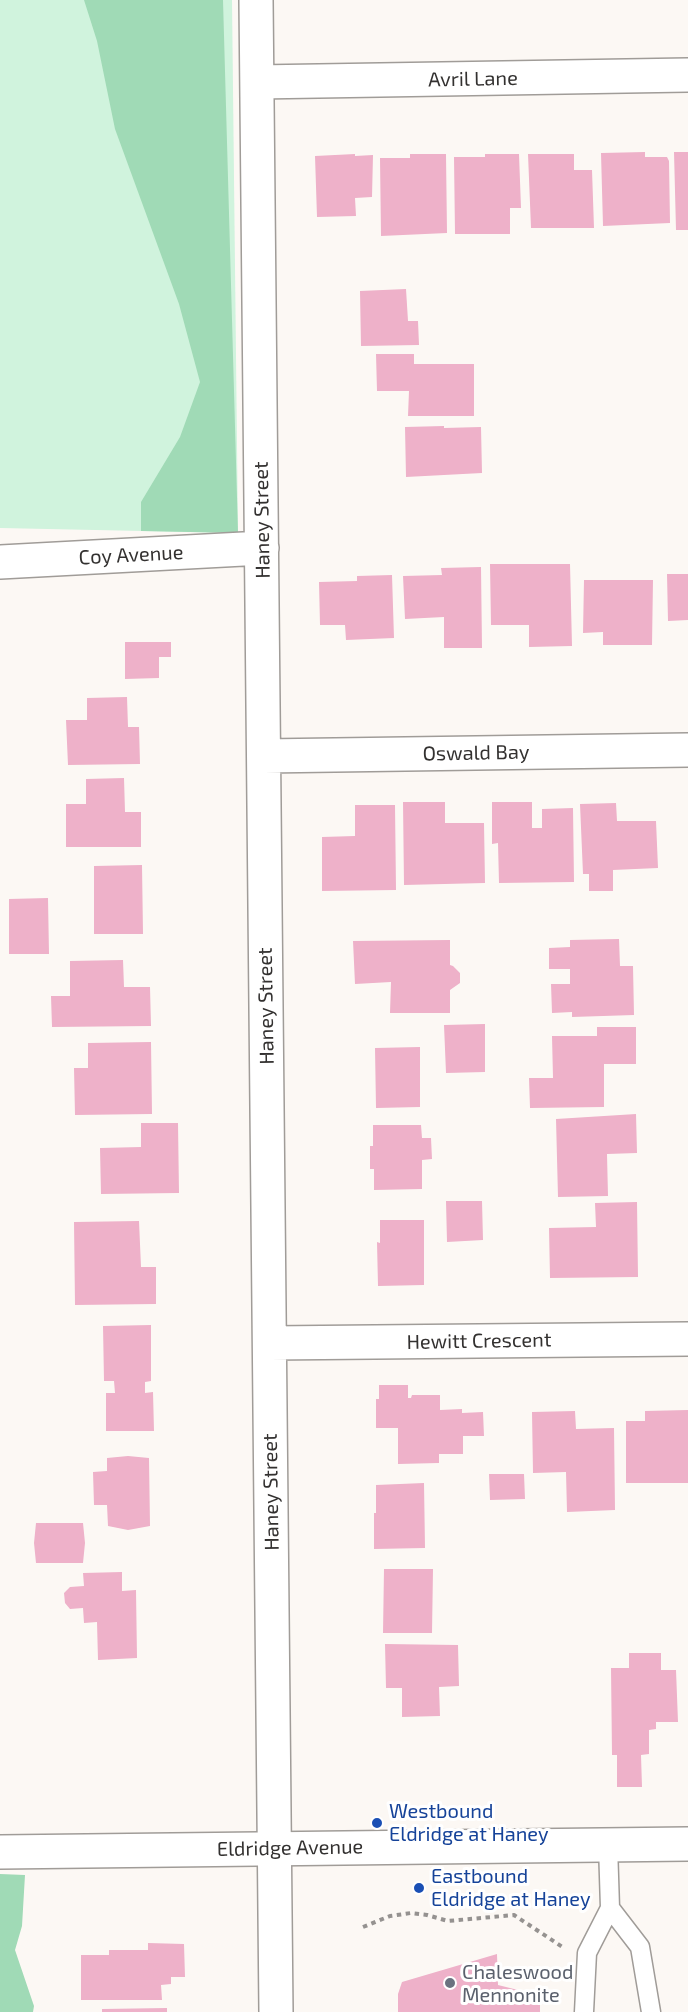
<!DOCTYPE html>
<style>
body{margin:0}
canvas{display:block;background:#fcf8f4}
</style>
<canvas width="688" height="2012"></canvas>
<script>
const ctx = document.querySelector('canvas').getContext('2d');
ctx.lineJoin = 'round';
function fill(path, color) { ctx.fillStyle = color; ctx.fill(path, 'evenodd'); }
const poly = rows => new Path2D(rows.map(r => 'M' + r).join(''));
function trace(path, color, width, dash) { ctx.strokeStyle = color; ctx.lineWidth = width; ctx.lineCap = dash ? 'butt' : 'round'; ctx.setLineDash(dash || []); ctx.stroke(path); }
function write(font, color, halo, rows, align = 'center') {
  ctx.font = font + ' "Exo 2",sans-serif'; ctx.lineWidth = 6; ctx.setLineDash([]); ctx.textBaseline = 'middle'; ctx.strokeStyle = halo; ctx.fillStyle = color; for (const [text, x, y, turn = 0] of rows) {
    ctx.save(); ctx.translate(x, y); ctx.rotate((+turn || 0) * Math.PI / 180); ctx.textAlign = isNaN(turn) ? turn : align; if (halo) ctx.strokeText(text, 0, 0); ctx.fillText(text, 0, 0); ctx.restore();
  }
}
fill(poly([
 [0,0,232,0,238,533,0,528]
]), '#d0f3dd');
fill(poly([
 [84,0,223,0,238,533,141,531,141,502,180,437,200,382,179,304,115,129,97,41],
 [0,1874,25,1875,22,1926,15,1950,34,2006,33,2012,0,2012]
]), '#a0dab6');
fill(poly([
 [645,152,645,157,667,157,669,161,670,223,603,226,601,153],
 [674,152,688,152,688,230,676,230],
 [355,154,355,156,373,155,372,197,355,198,356,216,317,217,315,156],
 [410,154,446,154,447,233,381,236,380,158,410,158],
 [485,154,519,154,521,208,510,208,510,234,455,234,454,157,485,157],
 [528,154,574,154,574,170,592,170,594,228,531,228],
 [406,289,408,321,418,321,419,345,361,346,360,291],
 [376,354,414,354,414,364,474,364,474,416,408,416,409,391,377,391],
 [444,426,444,428,481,427,482,473,406,477,405,427],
 [490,564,570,564,572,646,529,647,529,625,491,625],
 [481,567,482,648,444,648,444,617,405,619,403,576,442,575,441,568],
 [667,574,688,574,688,620,668,621],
 [392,575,394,638,346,640,345,625,320,625,319,582,357,581,357,576],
 [584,580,653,580,652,645,603,645,603,632,583,633],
 [125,642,171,642,171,657,159,657,159,678,125,679],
 [127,697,128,727,139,727,140,764,68,765,66,720,87,720,87,698],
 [124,778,125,812,141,812,141,847,66,847,66,804,86,804,86,779],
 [403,802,445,802,445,823,484,823,485,883,404,885],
 [492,802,532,802,532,828,542,828,542,809,573,808,574,882,499,883,498,843,492,844],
 [616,803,617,821,656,821,658,868,613,870,613,891,589,891,589,874,583,874,580,804],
 [355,805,395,805,396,890,322,891,322,837,355,836],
 [142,865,143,934,94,934,94,866],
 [48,898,49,954,9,954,9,899],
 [619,939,620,966,633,966,634,1015,572,1017,572,1012,552,1013,551,984,570,984,570,969,549,969,549,948,570,947,570,940],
 [450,940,450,965,453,966,460,973,460,983,450,990,450,1013,390,1013,391,982,355,984,353,941],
 [123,960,124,987,150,987,151,1026,52,1027,51,996,70,996,70,961],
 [485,1024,485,1072,446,1073,444,1025],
 [597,1027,636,1027,636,1064,604,1064,604,1107,530,1108,529,1078,553,1078,552,1036,597,1036],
 [151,1042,152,1114,75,1115,74,1068,88,1068,88,1043],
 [420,1047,420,1107,376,1108,375,1048],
 [636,1114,637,1153,607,1154,608,1196,558,1197,556,1119],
 [141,1123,178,1123,179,1193,101,1194,100,1148,141,1147],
 [373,1125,421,1125,422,1138,431,1138,432,1159,422,1160,422,1189,374,1190,374,1169,370,1169,370,1146,373,1146],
 [446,1201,482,1201,483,1240,447,1242],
 [637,1202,638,1277,550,1278,549,1228,596,1227,595,1203],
 [380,1220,424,1220,424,1285,378,1286,377,1242,380,1243],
 [139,1221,141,1267,156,1267,156,1304,75,1305,74,1222],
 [151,1325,151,1381,145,1382,145,1393,153,1392,154,1431,106,1431,106,1393,115,1393,114,1381,104,1381,103,1326],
 [379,1385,408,1385,408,1398,411,1398,412,1395,440,1395,440,1410,462,1409,462,1413,483,1412,484,1436,463,1436,463,1454,439,1454,439,1463,398,1464,398,1428,376,1428,376,1399,379,1399],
 [688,1410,688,1483,626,1483,626,1421,645,1421,645,1411],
 [575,1411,576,1429,614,1428,615,1510,567,1512,566,1472,533,1473,532,1412],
 [128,1456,149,1458,150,1526,128,1530,108,1526,107,1505,94,1505,93,1472,107,1471,107,1458],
 [489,1474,524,1474,525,1499,490,1500],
 [424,1483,425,1548,374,1549,374,1513,376,1513,376,1485],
 [36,1523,83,1523,85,1543,83,1563,36,1563,34,1543],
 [384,1569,433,1569,432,1633,383,1633],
 [122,1572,122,1591,136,1590,137,1658,98,1660,97,1622,84,1623,83,1608,70,1609,65,1603,64,1593,70,1587,84,1586,83,1573],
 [385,1644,458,1645,459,1686,439,1687,440,1716,402,1717,402,1688,386,1688],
 [629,1653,661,1653,661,1670,676,1670,678,1722,656,1722,656,1729,649,1730,649,1754,641,1755,642,1787,617,1787,617,1755,612,1755,611,1668,629,1668],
 [148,1943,184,1944,185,1977,171,1977,171,1984,161,1985,162,2000,81,2000,81,1955,109,1955,109,1950,148,1950],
 [497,1954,498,1985,530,1993,540,2003,540,2012,398,2012,398,1994,402,1982],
 [167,2008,167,2012,102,2012,102,2009]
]), '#eeb1c9');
const lane = poly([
 [608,1845,610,1908,640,1947,651,2012],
 [584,2012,587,1953,610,1908]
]);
const street = poly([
 [256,0,276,2012],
 [257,82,688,75],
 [0,562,262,548],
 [264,756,688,750],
 [270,1343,688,1339]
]);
const secondary = poly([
 [0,1852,688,1844]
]);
trace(lane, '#a09c98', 21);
trace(street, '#a09c98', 36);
trace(secondary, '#a09c98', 36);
trace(poly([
 [363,1927,390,1916,411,1913,427,1915,448,1921,514,1915,564,1948]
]), '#959290', 4, [4.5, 4.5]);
trace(lane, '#fff', 18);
trace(street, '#fff', 33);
trace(secondary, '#fff', 33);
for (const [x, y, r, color] of [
 [377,1823,6,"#1a4fb4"],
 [419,1888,6,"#1a4fb4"],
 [450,1983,6,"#6b7280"]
]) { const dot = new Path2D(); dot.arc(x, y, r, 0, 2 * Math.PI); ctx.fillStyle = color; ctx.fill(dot); trace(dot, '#fff', 2); }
write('20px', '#333130', '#fff', [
 ["Avril Lane",473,79,-1],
 ["Haney Street",262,520,-91],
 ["Coy Avenue",131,555,-3],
 ["Oswald Bay",476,753,-1],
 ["Haney Street",266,1006,-91],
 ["Hewitt Crescent",479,1341,-1],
 ["Haney Street",271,1492,-91],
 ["Eldridge Avenue",290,1848,-1]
]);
write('20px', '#164399', '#fff', [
 ["Westbound",389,1811],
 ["Eldridge at Haney",389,1834],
 ["Eastbound",431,1876],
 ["Eldridge at Haney",431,1899]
], 'left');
write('20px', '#5b616d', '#fff', [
 ["Chaleswood",462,1972],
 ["Mennonite",462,1995]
], 'left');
</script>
